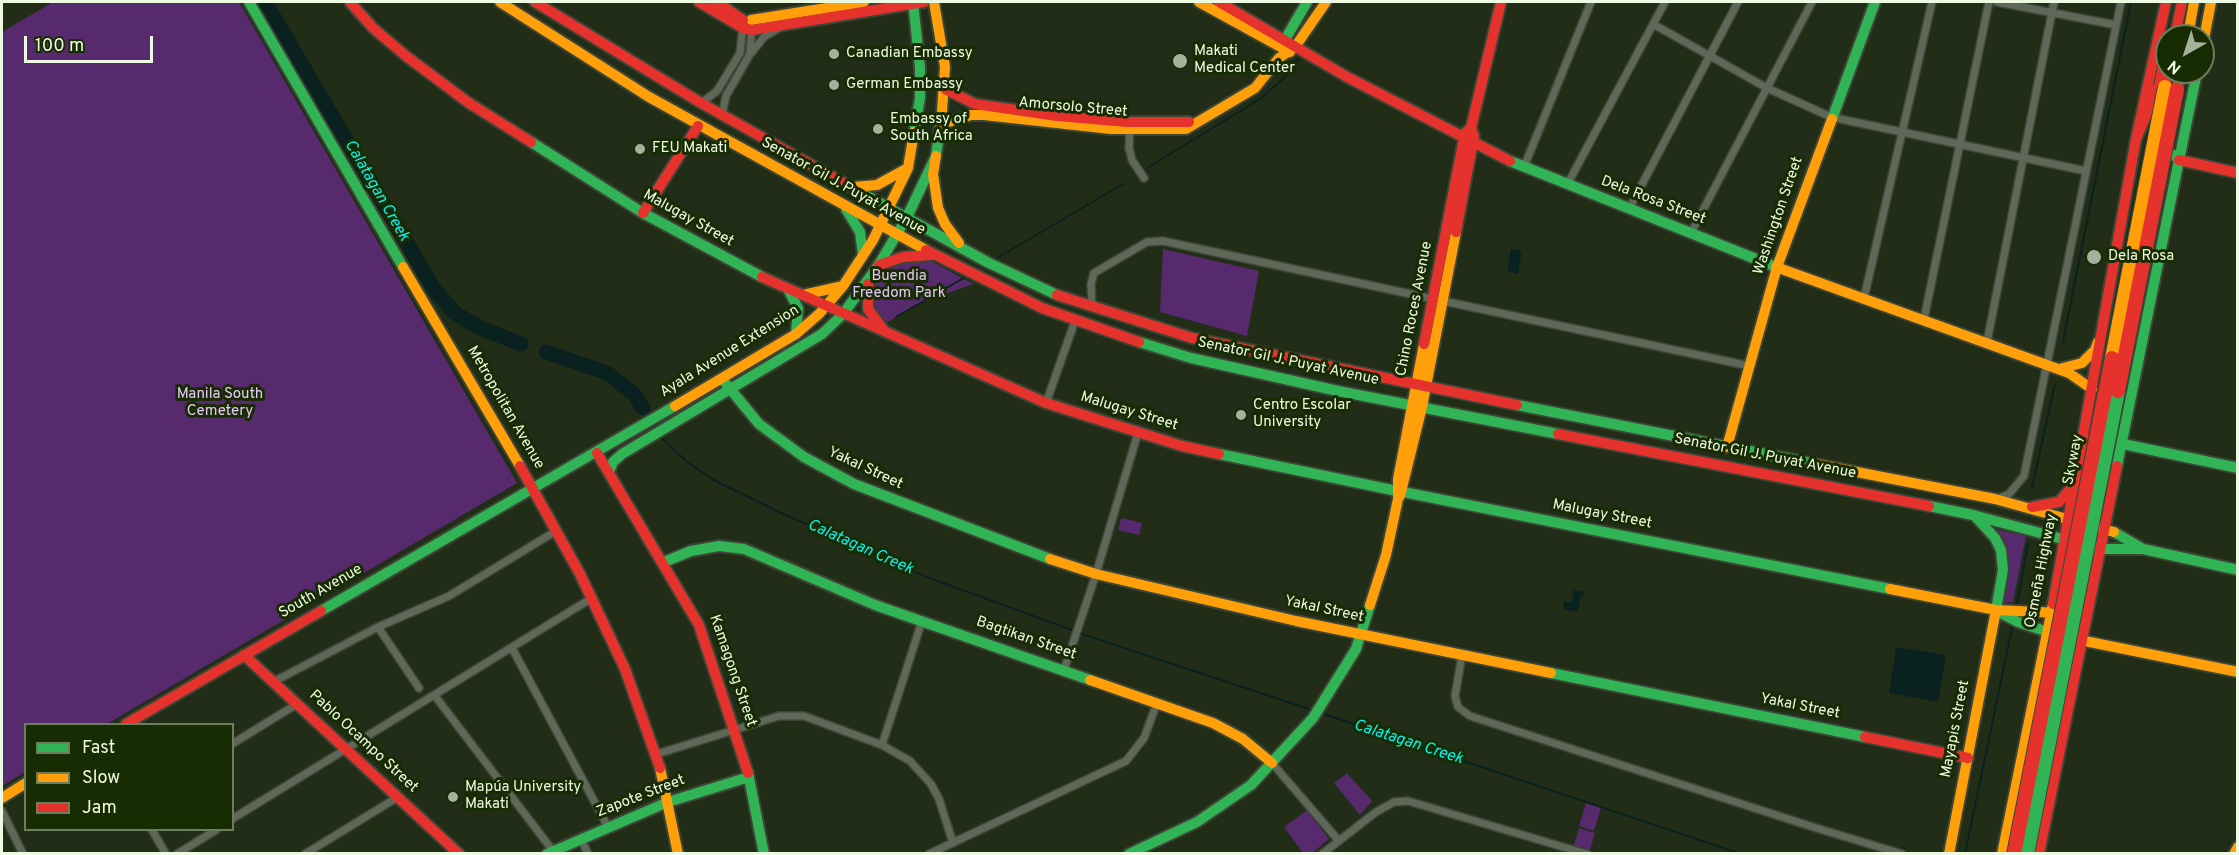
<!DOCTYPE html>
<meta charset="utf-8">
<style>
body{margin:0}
#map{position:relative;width:2239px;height:855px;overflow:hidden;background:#222d17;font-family:Overpass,sans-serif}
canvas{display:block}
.frame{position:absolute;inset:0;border:3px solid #ecfae2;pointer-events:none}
.legend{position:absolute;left:24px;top:723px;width:210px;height:108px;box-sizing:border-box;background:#182c04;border:2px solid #6d7e5d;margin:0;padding:8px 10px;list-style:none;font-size:18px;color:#ecfae2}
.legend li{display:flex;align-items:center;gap:12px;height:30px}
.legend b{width:30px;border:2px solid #6d7e5d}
.north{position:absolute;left:2155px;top:24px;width:60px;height:60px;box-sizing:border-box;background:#182c04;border:2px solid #6d7e5d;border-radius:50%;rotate:219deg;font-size:16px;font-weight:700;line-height:24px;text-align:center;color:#ecfae2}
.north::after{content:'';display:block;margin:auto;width:21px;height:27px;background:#a5b29b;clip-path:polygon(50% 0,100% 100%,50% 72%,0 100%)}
.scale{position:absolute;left:24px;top:36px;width:129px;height:27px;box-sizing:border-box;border:3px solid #ecfae2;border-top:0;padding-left:8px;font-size:18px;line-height:21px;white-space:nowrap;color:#ecfae2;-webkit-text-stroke:4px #182c04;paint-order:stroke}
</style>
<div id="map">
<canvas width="2239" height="855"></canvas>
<div class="frame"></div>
<ul class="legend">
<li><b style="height:8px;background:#30b455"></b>Fast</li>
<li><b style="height:8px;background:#ff9f0a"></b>Slow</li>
<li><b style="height:8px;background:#e5322d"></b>Jam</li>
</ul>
<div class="north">N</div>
<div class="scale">100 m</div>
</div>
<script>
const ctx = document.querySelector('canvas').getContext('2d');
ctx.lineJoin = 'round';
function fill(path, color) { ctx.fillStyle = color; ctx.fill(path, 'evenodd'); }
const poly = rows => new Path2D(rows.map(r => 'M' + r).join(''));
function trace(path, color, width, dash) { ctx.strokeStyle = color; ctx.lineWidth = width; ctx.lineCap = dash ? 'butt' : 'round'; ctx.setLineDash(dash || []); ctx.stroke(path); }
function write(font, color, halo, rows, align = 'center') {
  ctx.font = font + ' Overpass,sans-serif'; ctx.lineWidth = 6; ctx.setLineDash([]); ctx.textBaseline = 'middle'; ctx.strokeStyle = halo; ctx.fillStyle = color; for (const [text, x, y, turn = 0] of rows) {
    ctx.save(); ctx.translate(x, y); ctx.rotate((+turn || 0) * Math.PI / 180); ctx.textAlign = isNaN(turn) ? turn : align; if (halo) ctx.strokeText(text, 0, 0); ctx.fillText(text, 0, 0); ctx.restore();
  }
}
fill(poly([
 [53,2,239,2,517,483,107,724,26,724,25,772,2,786,2,32],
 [1163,249,1259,271,1247,336,1160,312],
 [915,252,973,284,923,302,882,325,868,309,866,291,878,266],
 [1121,518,1142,523,1139,535,1118,530],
 [1993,529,2026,536,2013,602,2002,603,2008,571,2006,552],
 [1347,773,1372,801,1360,815,1334,783],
 [1586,803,1601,808,1594,831,1579,826],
 [1307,810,1329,839,1312,853,1303,853,1284,827],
 [1579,828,1595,833,1590,850,1574,845]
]), '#572a6d');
fill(poly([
 [1511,249,1522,251,1518,274,1507,271],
 [1574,590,1585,592,1584,596,1581,595,1578,612,1563,609,1564,601,1572,602],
 [1896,647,1946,655,1938,702,1889,693]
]), '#09221f');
trace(poly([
 [1147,168,1260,99,1282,80,1301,55],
 [992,261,1123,184],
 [896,317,969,275],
 [2063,342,2131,2],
 [643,408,648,418],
 [662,438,686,461,712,479,783,514,924,576,1072,630],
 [2032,488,2055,384],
 [2017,604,2028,543],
 [1079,633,1312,710],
 [1321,713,1741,854],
 [1965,854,2012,628]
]), '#09221f', 2);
trace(poly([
 [265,2,434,289,455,313,478,327,521,344],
 [546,352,607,373,634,394,643,408]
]), '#09221f', 15);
const street = poly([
 [1997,2,2116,25],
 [1653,24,1767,88,1831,117,2086,171],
 [752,52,764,37,779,28],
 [701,103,717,91,740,53,743,25],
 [722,115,726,96,750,54,752,26],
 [1130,128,1129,148,1132,160,1144,178],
 [1524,167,1591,2],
 [1567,185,1665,2],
 [1629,209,1738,2],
 [1691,233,1812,2],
 [1864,298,1932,2],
 [1443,301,1750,366],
 [1092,307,1091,284,1094,273,1147,242,1163,241,1434,299],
 [1924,319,1989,2],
 [1987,342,2054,2],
 [1046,403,1075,321],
 [1997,499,2009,494,2024,476,2121,2],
 [378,627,419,688],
 [512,648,608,827],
 [1462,655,1455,696,1458,707,1470,716,1813,827,1902,854],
 [1064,670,1096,574,1138,433],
 [273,682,378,627,449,596,556,531],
 [435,696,553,851],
 [232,744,297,704],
 [882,745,922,621],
 [657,754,779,716,804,716,882,745,910,761,931,784,939,799,953,843],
 [1272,763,1339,841],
 [2,811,23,854],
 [232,819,592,598],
 [152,830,166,854],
 [581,839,588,854],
 [177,854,216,830],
 [305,854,398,797],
 [929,854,1126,761,1144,738,1157,703],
 [1322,854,1376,812,1394,802,1408,801,1587,854]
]);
const fast = poly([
 [249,2,403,267],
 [913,2,920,68,920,98,914,132],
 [1283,43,1307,2],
 [2177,89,2181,72],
 [1832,119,1875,2],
 [531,142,643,213,762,277],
 [2179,160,2197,72],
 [1510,161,1776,267],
 [849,186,987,262,1057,295],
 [846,209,860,232,863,255],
 [789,291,798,308,796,334],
 [1139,342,1191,358,1338,391,1558,434],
 [722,379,759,424,804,457,854,484,1050,559],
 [1517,405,1821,465],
 [2123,444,2238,468],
 [1219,454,1397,491],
 [2117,466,2179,160,2174,155],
 [609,472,613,462,622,454,822,334,843,314,878,266,907,217,936,156,942,111],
 [1403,492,1890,589],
 [1929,506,1973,515,2100,549,2143,549],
 [1974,515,1995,538,2001,550,2003,570,1996,610],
 [2114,532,2143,549,2238,570],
 [664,562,691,551,719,546,744,549,875,605,1090,680],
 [321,611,675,406],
 [1999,612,2018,622,2057,635],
 [1551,673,1865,737],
 [748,773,764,854],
 [547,854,668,802,749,777],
 [1129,854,1197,822,1251,785,1313,718,1356,649,1370,605]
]);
const slow = poly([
 [500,2,649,97,926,250],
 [934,2,945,67,942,111],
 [1199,2,1290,52],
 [751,20,864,2],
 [2188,36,2194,2],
 [2203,44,2211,2],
 [942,124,971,115,984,115,1111,129,1186,129,1255,88,1279,58,1295,47,1326,2],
 [936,156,933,174,938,208,945,224,959,243],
 [853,187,877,185,908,168],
 [403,267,520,466],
 [1776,267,2069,373,2092,389],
 [803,295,843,286],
 [2059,369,2082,363,2095,350,2098,342],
 [675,406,796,334,819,314,843,286,873,240,908,168,914,132],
 [1727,447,1777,267,1832,119],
 [1821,465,1995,499,2114,532],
 [1400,496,1422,407,1456,232],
 [1050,559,1096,574,1296,621,1551,673],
 [1890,589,1996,610,2059,613],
 [1370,605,1386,555,1398,499,1398,479,1424,344],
 [2075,639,2238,672],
 [1090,680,1213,723,1243,739,1272,763],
 [660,768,678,854],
 [2,798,26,783],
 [1949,854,1996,610],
 [2002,854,2053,604],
 [2234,854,2238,847]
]);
const jam = poly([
 [350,2,373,28,406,56,469,103,531,142],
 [535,2,701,103,849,186],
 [699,2,743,28,752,30,924,2],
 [717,2,743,20],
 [1219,2,1347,77,1510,161],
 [2175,36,2182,2],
 [2160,81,2167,46],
 [2165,87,2168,72],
 [945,89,975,104,1057,116,1127,122,1189,122],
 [2136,139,2166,2],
 [2179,160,2238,173],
 [643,213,698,126],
 [1456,232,1474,136,1471,128,1501,2],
 [926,250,1042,308,1139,342],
 [879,265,903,257,931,255],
 [762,277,1046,403,1182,446,1219,454],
 [868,284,868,309,883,329],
 [1057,295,1192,338,1517,405],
 [1424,344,1465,133,1471,128],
 [1558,434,1929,506],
 [597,453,699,625,748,773],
 [520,466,580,574,625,669,660,768],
 [2032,507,2059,502,2074,485],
 [2053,604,2136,139,2159,85],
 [244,655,459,854],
 [126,724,321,611],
 [1865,737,1968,758],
 [2039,854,2117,466]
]);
trace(street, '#3d4636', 10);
trace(fast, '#3d4636', 14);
trace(slow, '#3d4636', 14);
trace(jam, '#3d4636', 14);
trace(street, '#5f6858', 7);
trace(fast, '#30b455', 10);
trace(slow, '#ff9f0a', 10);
trace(jam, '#e5322d', 10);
const fastBridge = poly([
 [2027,854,2118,391]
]);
const slowBridge = poly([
 [2112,358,2165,87]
]);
const jamBridge = poly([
 [2118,391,2177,89],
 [2014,854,2112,358]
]);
trace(fastBridge, '#3d4636', 16, []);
trace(slowBridge, '#3d4636', 16, []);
trace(jamBridge, '#3d4636', 16, []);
trace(fastBridge, '#30b455', 14);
trace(slowBridge, '#ff9f0a', 14);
trace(jamBridge, '#e5322d', 14);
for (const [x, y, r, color] of [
 [834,54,6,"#a5b29b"],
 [1180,61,8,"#a5b29b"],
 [834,85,6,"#a5b29b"],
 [878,129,6,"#a5b29b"],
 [640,149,6,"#a5b29b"],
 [2094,257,8,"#a5b29b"],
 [1241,415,6,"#a5b29b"],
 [453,797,6,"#a5b29b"]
]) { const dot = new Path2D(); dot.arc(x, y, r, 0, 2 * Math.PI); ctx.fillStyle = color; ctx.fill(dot); trace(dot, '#182c04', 2); }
write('15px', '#ecfae2', '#182c04', [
 ["Makati",1194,52],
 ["Medical Center",1194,69],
 ["Canadian Embassy",846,54],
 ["German Embassy",846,85],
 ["Embassy of",890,120],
 ["South Africa",890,137],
 ["FEU Makati",652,149],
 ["Dela Rosa",2108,257],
 ["Centro Escolar",1253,406],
 ["University",1253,423],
 ["Mapúa University",465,788],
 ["Makati",465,805]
], 'left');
write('15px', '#ecfae2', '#182c04', [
 ["Amorsolo Street",1073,108,5],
 ["Senator Gil J. Puyat Avenue",843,187,29],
 ["Dela Rosa Street",1653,201,21],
 ["Washington Street",1779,216,-71],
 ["Malugay Street",688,219,29],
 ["Chino Roces Avenue",1415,309,-79],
 ["Ayala Avenue Extension",730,352,-32],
 ["Senator Gil J. Puyat Avenue",1288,362,12],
 ["Metropolitan Avenue",505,408,60],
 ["Malugay Street",1129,412,17],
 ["Senator Gil J. Puyat Avenue",1765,457,11],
 ["Skyway",2074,460,-79],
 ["Yakal Street",865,469,25],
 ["Malugay Street",1602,515,11],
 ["Osmeña Highway",2042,571,-79],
 ["South Avenue",321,592,-30],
 ["Yakal Street",1324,610,12],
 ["Bagtikan Street",1026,639,19],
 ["Kamagong Street",732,671,71],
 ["Yakal Street",1800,707,11],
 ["Mayapis Street",1956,729,-79],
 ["Pablo Ocampo Street",363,742,43],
 ["Zapote Street",641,797,-21]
]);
write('15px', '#e5c7f9', '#182c04', [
 ["Buendia",899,277],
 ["Freedom Park",899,294],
 ["Manila South",220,395],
 ["Cemetery",220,412]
]);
write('italic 16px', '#06f4ef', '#182c04', [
 ["Calatagan Creek",376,191,60],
 ["Calatagan Creek",860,548,24],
 ["Calatagan Creek",1408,743,18]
]);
</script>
